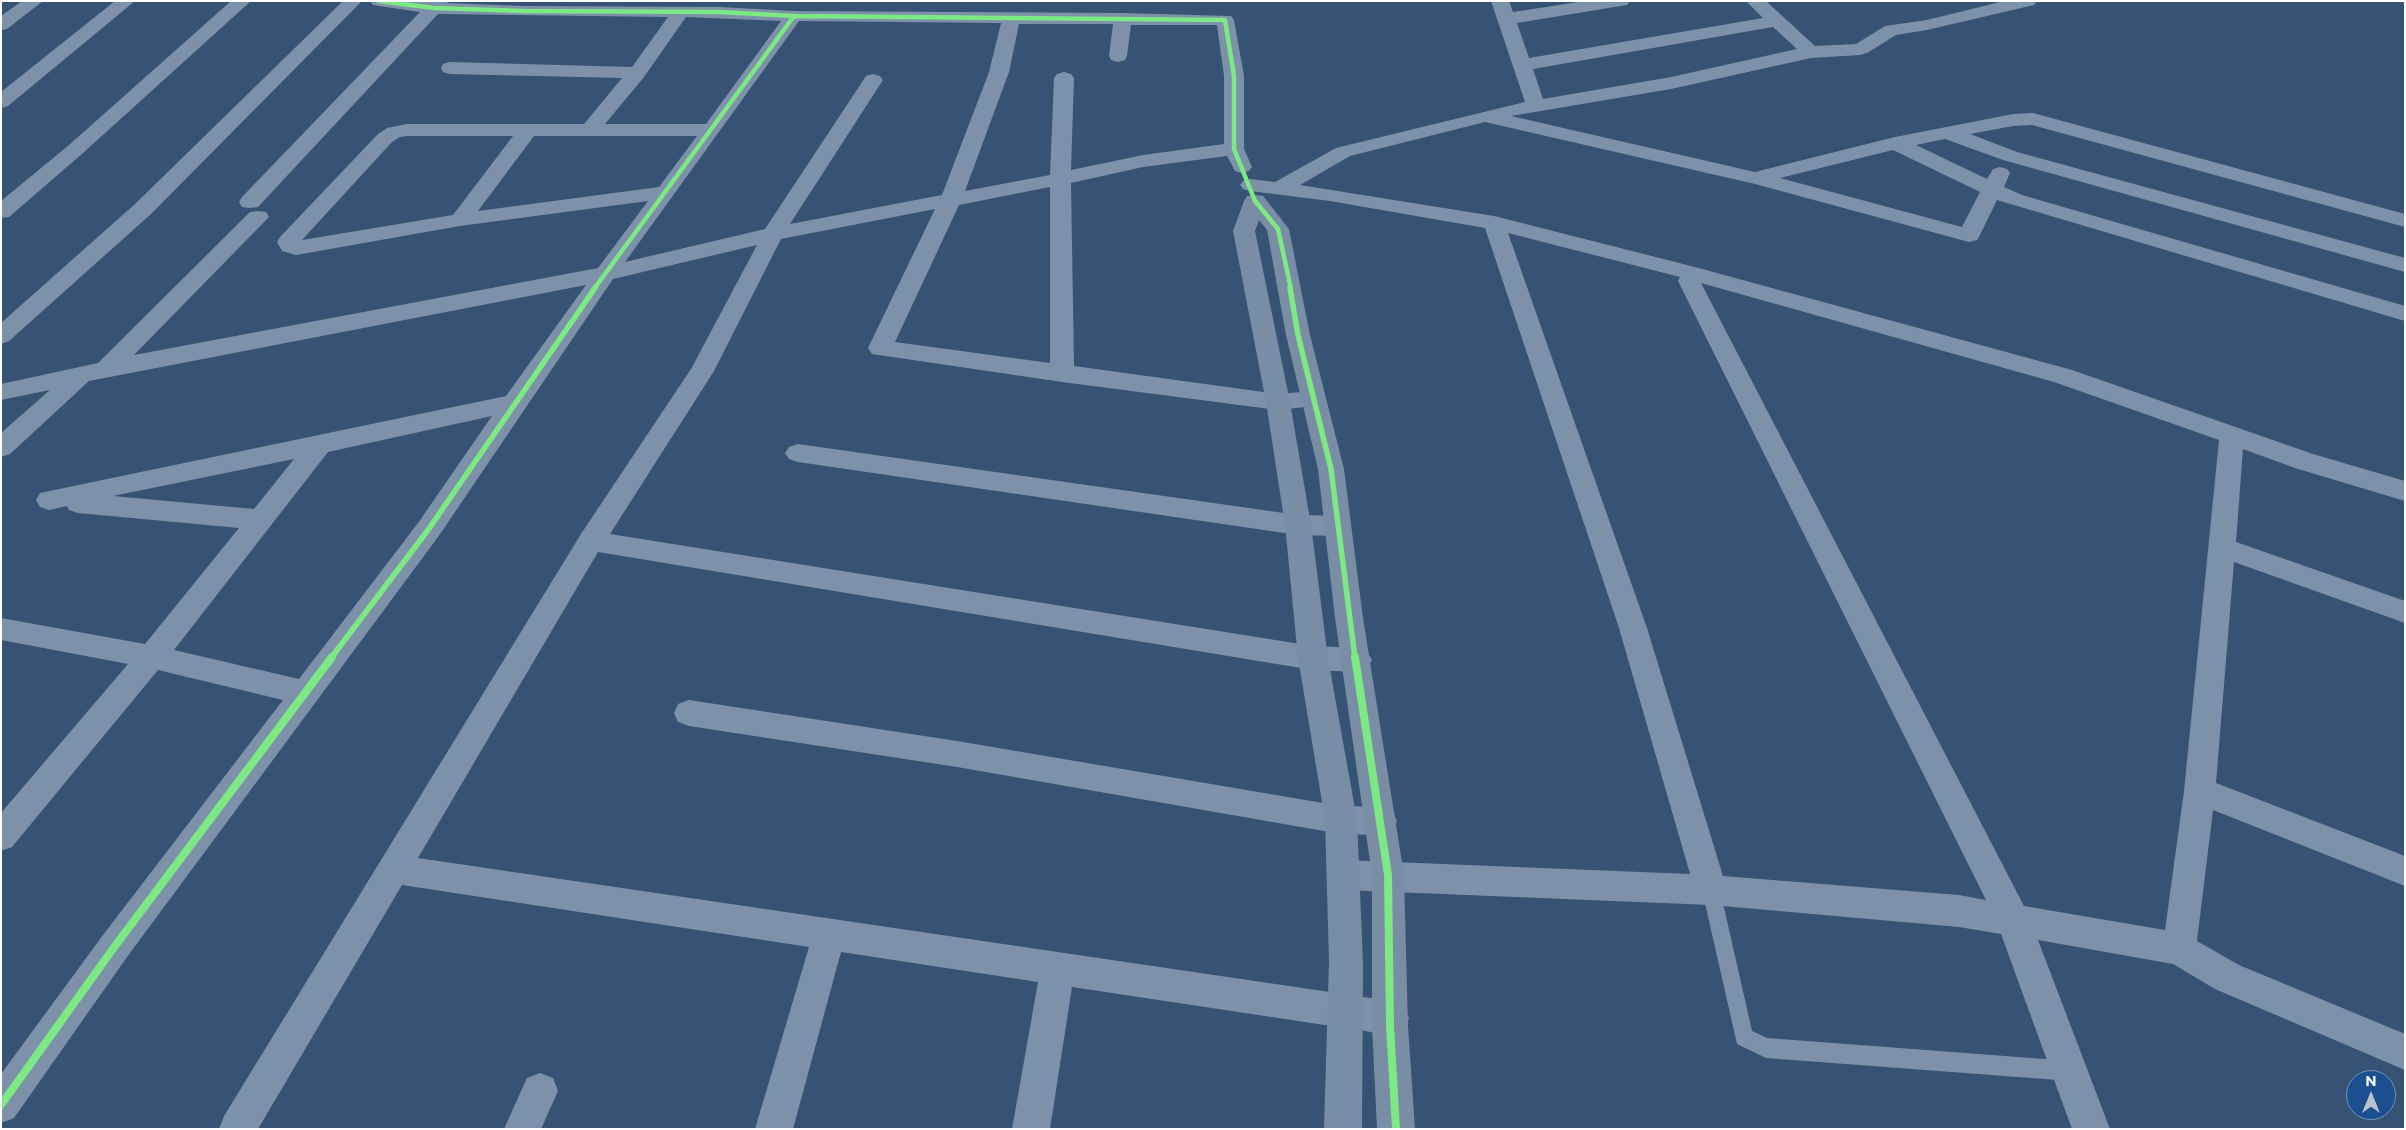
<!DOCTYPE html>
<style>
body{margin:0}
#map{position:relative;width:2406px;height:1130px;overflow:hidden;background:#365274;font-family:Montserrat,sans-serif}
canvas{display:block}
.frame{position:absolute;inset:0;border:2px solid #fff;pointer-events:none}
.north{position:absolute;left:2346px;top:1070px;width:50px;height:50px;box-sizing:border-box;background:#1b4f8f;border:1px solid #7695bc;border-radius:50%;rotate:0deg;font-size:14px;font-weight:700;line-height:20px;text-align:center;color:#fff}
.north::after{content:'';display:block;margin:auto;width:18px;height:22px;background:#b9c2ce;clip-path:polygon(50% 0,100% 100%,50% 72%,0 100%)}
</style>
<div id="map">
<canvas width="2406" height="1130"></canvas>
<div class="frame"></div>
<div class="north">N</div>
</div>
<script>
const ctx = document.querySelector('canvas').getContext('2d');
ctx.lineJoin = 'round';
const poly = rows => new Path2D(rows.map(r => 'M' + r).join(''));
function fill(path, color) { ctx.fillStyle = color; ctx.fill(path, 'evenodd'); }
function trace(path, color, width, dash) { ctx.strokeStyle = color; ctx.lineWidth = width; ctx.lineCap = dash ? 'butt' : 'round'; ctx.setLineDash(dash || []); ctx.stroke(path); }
fill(poly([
 [1711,882,1717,884,1720,890,1752,1031,1767,1038,2071,1061,2078,1064,2081,1071,2078,1078,2071,1081,1766,1058,1737,1044,1702,890,1705,884,1711,882]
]), '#7d92a8');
fill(poly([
 [22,1,43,1,7,29,1,30,1,16,22,1],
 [115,1,135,1,8,106,1,108,1,92,115,1],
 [231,1,251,1,83,153,9,217,1,218,1,201,69,145,231,1],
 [343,1,362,1,151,214,9,341,1,344,1,323,135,204,343,1],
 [370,1,449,1,447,3,523,6,719,7,794,11,1123,13,1231,16,1234,20,1244,76,1244,149,1252,167,1249,171,1242,173,1235,171,1227,156,1143,167,1071,183,1074,366,1278,394,1314,391,1323,393,1326,399,1323,405,1278,410,1062,382,872,354,868,348,935,209,781,239,714,371,610,534,1313,646,1357,648,1367,652,1372,660,1367,668,1357,672,1313,670,598,552,418,858,1391,1001,1403,1006,1409,1018,1403,1030,1391,1035,1072,987,1050,1129,1012,1129,1038,982,841,952,793,1129,755,1129,809,947,402,885,258,1129,219,1129,224,1116,581,534,691,369,757,245,613,279,438,537,127,957,14,1118,1,1123,1,1074,103,935,283,700,158,670,12,847,1,851,1,813,128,664,1,640,1,618,145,644,239,528,78,513,69,510,67,506,49,510,40,507,36,500,40,493,506,396,586,285,89,381,10,454,1,457,1,433,50,390,1,400,1,384,98,363,250,212,258,211,266,212,269,217,134,355,598,268,648,201,460,226,296,255,282,251,277,242,280,237,378,134,387,128,407,124,584,124,622,78,450,74,443,72,441,68,443,64,450,62,632,67,668,17,438,14,258,207,250,208,242,207,239,202,242,197,420,12,379,6,373,5,370,1],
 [686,17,781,21,706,124,605,124,644,77,686,17],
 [799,21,1001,23,989,72,942,195,790,224,883,80,880,76,873,74,866,76,765,229,625,262,799,21],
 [1019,24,1113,24,1109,56,1111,60,1118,62,1125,60,1127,56,1131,25,1217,25,1224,76,1224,144,1143,155,1071,170,1074,78,1071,74,1064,72,1057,74,1054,78,1050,175,965,191,1009,72,1019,24],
 [407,136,513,136,453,215,302,240,392,142,400,137,407,136],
 [534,136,697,136,659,187,478,211,534,136],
 [1050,187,1050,363,895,342,959,205,1050,187],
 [492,416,418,523,299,679,174,650,328,452,492,416],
 [294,459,254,509,113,496,294,459],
 [1491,1,1509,1,1513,12,1585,1,1630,1,1627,5,1621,6,1517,23,1529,58,1763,18,1746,1,1766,1,1815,46,1856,44,1885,26,1927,20,2004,1,2037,1,2034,5,1927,30,1896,35,1867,53,1860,55,1811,58,1671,89,1511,116,1755,172,1895,137,2013,114,2033,113,2405,214,2405,227,2032,125,2013,126,1970,134,2017,152,2405,258,2405,272,2003,160,1945,139,1916,145,1987,179,1993,169,2000,167,2007,169,2010,173,2004,187,2022,195,2405,306,2405,321,1997,200,1980,235,1977,240,1969,242,1755,184,1485,122,1350,156,1300,185,1494,216,1695,267,2072,370,2313,454,2405,481,2405,501,2295,468,2243,449,2236,542,2405,601,2405,623,2234,562,2216,783,2405,856,2405,886,2213,810,2197,941,2239,965,2405,1034,2405,1070,2215,989,2173,964,2038,940,2110,1129,2072,1129,2001,934,1959,927,1711,905,1344,890,1332,886,1328,875,1332,864,1344,860,1690,874,1619,628,1485,228,1330,201,1250,191,1243,189,1240,185,1243,181,1250,179,1275,182,1336,148,1525,102,1491,1],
 [1773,27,1797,49,1671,77,1543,99,1533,69,1773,27],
 [1893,150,1980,192,1962,227,1780,178,1893,150],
 [1508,233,1680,277,1678,281,1986,900,1959,895,1723,876,1647,628,1508,233],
 [1701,283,2054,382,2219,440,2184,791,2165,930,2024,906,1701,283],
 [798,444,1298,515,1338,516,1347,519,1351,526,1347,533,1338,536,1298,535,798,462,789,459,785,453,789,447,798,444],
 [689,700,957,741,1341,806,1381,807,1392,811,1397,821,1392,831,1381,835,1341,834,957,767,689,726,678,722,674,713,678,704,689,700],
 [540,1073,553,1078,558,1091,541,1129,504,1129,527,1078,540,1073]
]), '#7d92a8');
fill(poly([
 [1255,195,1263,196,1289,229,1310,335,1344,469,1363,618,1404,875,1408,1026,1415,1129,1377,1129,1372,1026,1372,875,1335,618,1318,469,1286,335,1267,230,1259,220,1255,231,1290,402,1311,525,1328,658,1357,820,1363,962,1362,1129,1324,1129,1329,962,1325,820,1298,658,1285,525,1266,402,1233,231,1244,201,1247,196,1255,195]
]), '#798da4');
trace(poly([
 [379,1,434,8,523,11,719,12,794,16,594,289],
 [794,16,1225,20,1234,76,1234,149,1255,201,1278,229,1291,289]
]), '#7ce984', 4.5);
trace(poly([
 [1290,288,1298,335,1331,469,1355,658],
 [331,658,428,530,595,288]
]), '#7ce984', 5.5);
trace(poly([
 [1355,657,1388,875,1390,1026,1396,1129],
 [1,1105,115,946,332,657]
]), '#7ce984', 8);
</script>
